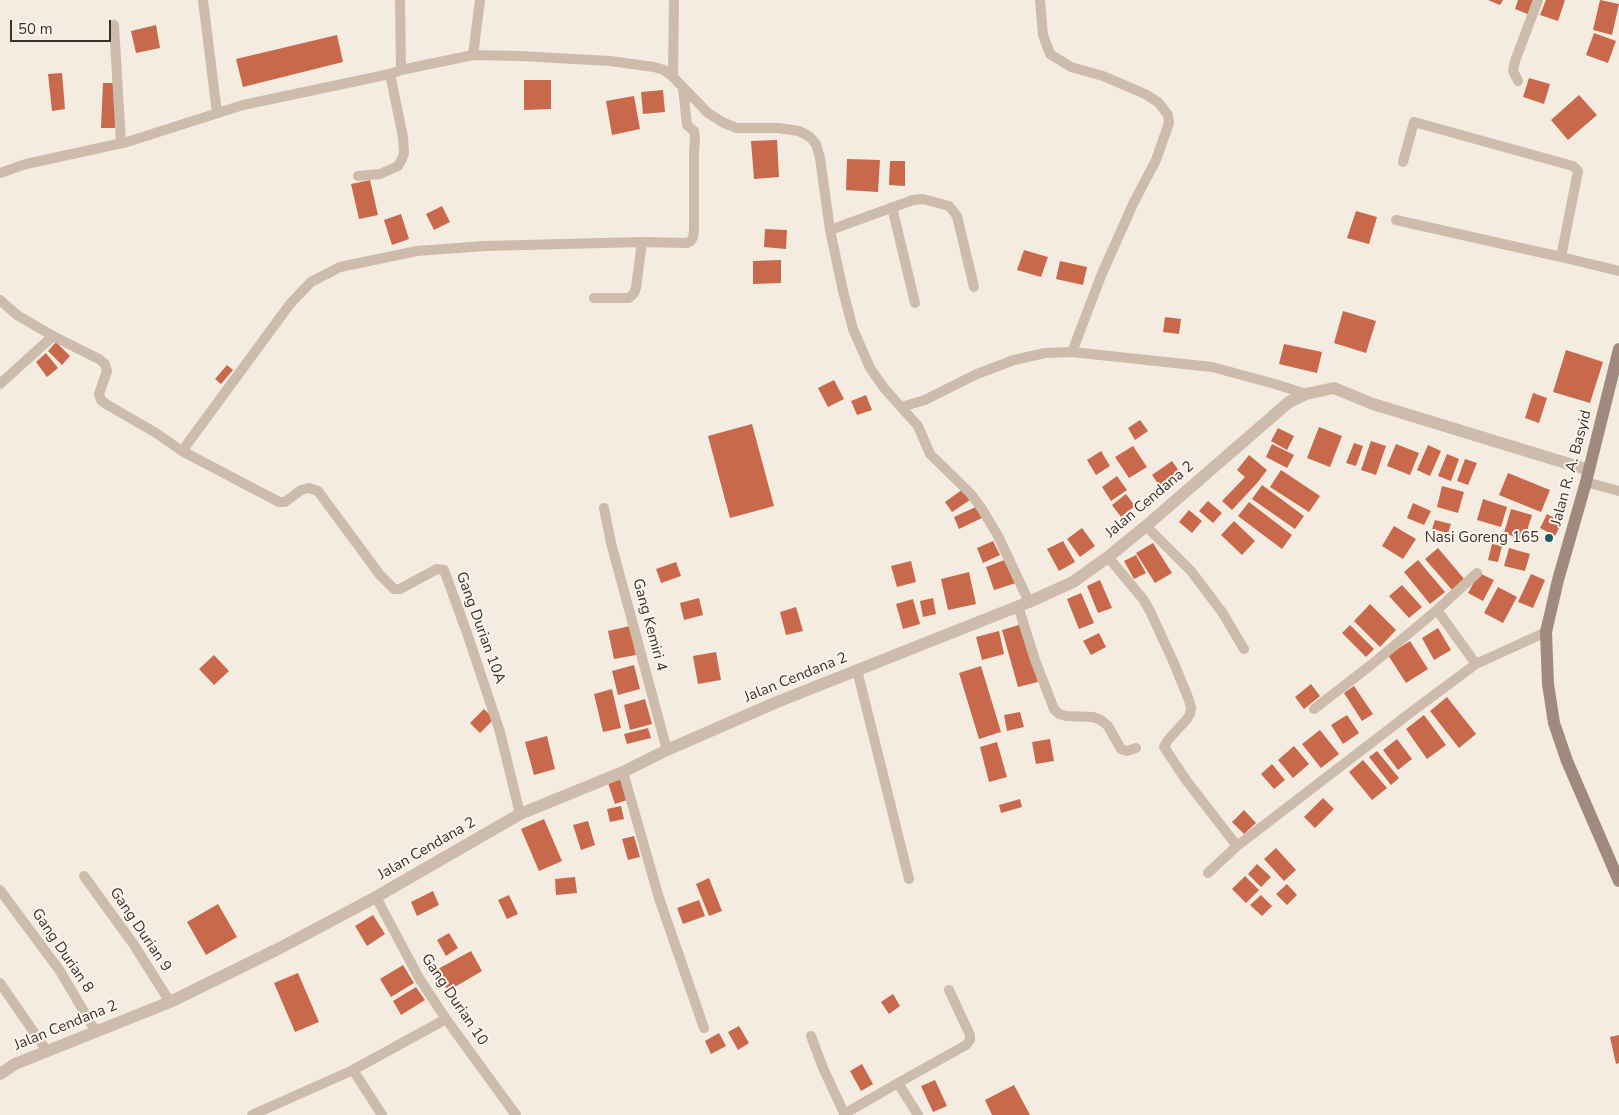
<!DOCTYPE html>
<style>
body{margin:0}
#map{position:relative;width:1619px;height:1115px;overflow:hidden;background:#f4ebe1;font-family:"Nunito Sans",sans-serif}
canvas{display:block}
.scale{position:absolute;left:10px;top:20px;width:101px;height:22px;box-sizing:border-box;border:2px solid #3b302b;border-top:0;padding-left:6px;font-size:15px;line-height:18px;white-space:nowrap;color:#3b302b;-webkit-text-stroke:4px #fbf5ee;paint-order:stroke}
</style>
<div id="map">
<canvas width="1619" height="1115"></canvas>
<div class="scale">50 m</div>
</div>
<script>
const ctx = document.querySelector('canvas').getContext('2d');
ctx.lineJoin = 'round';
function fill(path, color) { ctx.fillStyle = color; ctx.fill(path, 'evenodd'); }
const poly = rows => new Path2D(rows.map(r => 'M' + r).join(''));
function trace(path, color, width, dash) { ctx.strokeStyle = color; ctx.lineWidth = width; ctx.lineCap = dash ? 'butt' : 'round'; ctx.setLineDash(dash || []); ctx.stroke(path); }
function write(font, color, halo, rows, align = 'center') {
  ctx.font = font + ' "Nunito Sans",sans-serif'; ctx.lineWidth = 4; ctx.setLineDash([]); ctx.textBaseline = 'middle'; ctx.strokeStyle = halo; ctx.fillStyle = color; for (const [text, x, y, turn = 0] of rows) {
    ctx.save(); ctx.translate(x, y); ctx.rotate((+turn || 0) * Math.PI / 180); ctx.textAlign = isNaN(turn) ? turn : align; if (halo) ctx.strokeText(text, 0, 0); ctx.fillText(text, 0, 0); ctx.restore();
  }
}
fill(poly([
 [1488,0,1503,0,1500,5],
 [1518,0,1536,0,1530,15,1515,9],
 [1546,0,1565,0,1558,21,1540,15],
 [1600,0,1619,4,1612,35,1593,30],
 [156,25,160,48,136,53,131,31],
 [1594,33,1616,41,1608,63,1586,55],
 [337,35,343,62,243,87,236,59],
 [62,73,65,109,52,111,48,74],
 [1529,78,1550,84,1544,104,1523,97],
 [524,80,551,80,551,109,524,110],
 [103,83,117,83,115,128,101,128],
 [663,90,665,112,643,114,641,92],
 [1579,95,1597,115,1568,140,1551,120],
 [634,96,640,129,612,135,606,101],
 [777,140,779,177,754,179,751,141],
 [847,159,880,160,878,192,846,190],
 [890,161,905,161,905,186,889,185],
 [370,180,378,215,359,219,351,184],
 [442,206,450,222,434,230,426,214],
 [1356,211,1377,217,1369,244,1347,238],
 [401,214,409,239,392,245,384,220],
 [765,229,787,230,786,249,764,247],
 [1024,250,1048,257,1041,277,1017,270],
 [781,260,781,283,753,284,753,261],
 [1060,261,1087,267,1083,285,1056,279],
 [1343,311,1376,321,1366,353,1334,343],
 [1165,317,1181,319,1179,334,1163,332],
 [56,342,70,356,62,365,48,351],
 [1284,344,1322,352,1317,373,1279,364],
 [1566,350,1603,362,1590,403,1553,392],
 [46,353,58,368,47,377,36,362],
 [227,365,233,370,221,384,215,379],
 [834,380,844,399,828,407,818,388],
 [1533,393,1547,398,1539,423,1525,418],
 [866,395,872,410,857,415,851,401],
 [1140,420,1148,431,1135,440,1128,428],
 [752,424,774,506,730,518,708,436],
 [1319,427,1342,436,1330,467,1307,458],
 [1278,428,1294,436,1287,450,1271,441],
 [1371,441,1386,446,1376,475,1361,470],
 [1354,443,1363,446,1356,466,1346,463],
 [1272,444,1294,455,1287,468,1266,457],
 [1396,444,1419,453,1410,475,1387,466],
 [1428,445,1441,451,1430,476,1417,470],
 [1133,446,1147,467,1129,478,1115,457],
 [1101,451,1110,466,1096,475,1087,460],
 [1447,454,1459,459,1451,481,1438,476],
 [1249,455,1267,470,1258,482,1232,510,1222,501,1245,477,1237,470],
 [1465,459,1477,463,1468,485,1457,481],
 [1172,461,1184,478,1164,492,1152,475],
 [1281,470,1320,496,1309,512,1270,487],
 [1508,473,1550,490,1541,512,1499,495],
 [1117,476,1127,490,1111,501,1102,487],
 [1262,485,1304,516,1295,529,1252,499],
 [1442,486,1464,492,1458,513,1437,507],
 [963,489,970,500,952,512,945,502],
 [1126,494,1135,506,1121,517,1112,505],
 [1483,499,1507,507,1501,527,1477,520],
 [1208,501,1222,513,1213,523,1199,511],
 [1249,502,1292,535,1282,549,1238,516],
 [1413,503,1431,511,1424,525,1407,518],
 [978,506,984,517,959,529,954,517],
 [1511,509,1532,515,1524,540,1504,533],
 [1189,510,1202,521,1192,533,1179,522],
 [1547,514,1562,522,1555,536,1540,528],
 [1435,520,1451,524,1448,533,1432,529],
 [1234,521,1255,541,1242,555,1221,535],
 [1394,526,1416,539,1403,559,1382,546],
 [1082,528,1095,546,1080,557,1067,539],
 [993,541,1000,555,983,563,977,548],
 [1063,541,1075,562,1059,571,1047,549],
 [1153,543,1172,573,1155,583,1136,553],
 [1492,544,1502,546,1498,562,1488,560],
 [1438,548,1465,580,1453,591,1425,559],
 [1509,548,1530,554,1525,571,1504,566],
 [1136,555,1146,573,1134,579,1124,561],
 [1007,559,1016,583,994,590,986,567],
 [1418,560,1445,592,1430,604,1404,572],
 [911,561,916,582,897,587,891,566],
 [676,562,681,576,661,583,656,569],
 [969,572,976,604,948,610,941,579],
 [1479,573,1494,580,1483,601,1468,593],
 [1531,574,1545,580,1533,608,1518,602],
 [1100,580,1112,608,1098,613,1087,586],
 [1402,585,1422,607,1409,618,1389,596],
 [1498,587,1517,597,1503,623,1484,613],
 [1081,593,1094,623,1079,629,1067,599],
 [699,598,703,615,684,620,680,603],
 [933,598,936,614,923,617,920,601],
 [913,599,920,624,903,629,896,604],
 [1370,604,1396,630,1380,647,1354,621],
 [796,607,803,631,786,635,780,612],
 [1022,624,1038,682,1018,687,1002,630],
 [1350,625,1374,649,1366,657,1342,633],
 [630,626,636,655,614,659,608,631],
 [1438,628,1451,650,1434,660,1422,638],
 [999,631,1004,654,982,660,976,637],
 [1099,633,1106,647,1091,655,1083,641],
 [1410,641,1428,669,1406,683,1388,655],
 [716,652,721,680,698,684,693,656],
 [214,655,229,671,214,685,199,669],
 [634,665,640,689,618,695,612,671],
 [981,666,1001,732,979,739,959,673],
 [1311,684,1320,696,1304,709,1295,697],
 [1354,686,1373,714,1362,721,1344,693],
 [612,689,621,728,603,732,594,694],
 [1447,697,1476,734,1459,748,1430,711],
 [645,699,652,724,630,730,624,705],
 [484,709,494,719,480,733,470,723],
 [1020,712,1024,727,1007,731,1004,715],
 [1347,715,1359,733,1343,744,1331,725],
 [1424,715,1446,745,1427,759,1406,729],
 [648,728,651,738,627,744,624,734],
 [1320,730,1339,754,1321,768,1302,744],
 [547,736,555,769,534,775,525,742],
 [1050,739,1054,761,1036,764,1032,742],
 [1397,739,1412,759,1398,770,1383,750],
 [997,742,1007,777,989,782,980,747],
 [1294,746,1309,764,1293,778,1278,760],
 [1377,751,1399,778,1391,785,1369,757],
 [1363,760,1387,788,1372,800,1349,772],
 [1272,764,1285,780,1274,789,1261,774],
 [623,778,630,799,615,804,608,783],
 [1323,798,1334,809,1315,828,1304,817],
 [1020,799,1022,807,1001,813,999,805],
 [621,806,624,819,610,822,607,809],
 [1244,810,1256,823,1244,834,1232,822],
 [544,819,562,861,539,871,521,829],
 [588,821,595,845,581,850,573,825],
 [634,836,640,857,628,860,622,839],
 [1276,848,1296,870,1284,881,1264,859],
 [1257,864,1271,877,1261,887,1248,874],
 [1245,876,1259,890,1246,903,1232,889],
 [575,877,577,893,556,895,555,879],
 [709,878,722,911,709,916,696,884],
 [1287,884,1297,895,1287,905,1276,894],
 [433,891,439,905,417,916,411,902],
 [509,895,518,914,507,919,498,900],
 [1261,895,1272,906,1262,916,1250,905],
 [699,900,705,916,683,924,677,908],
 [218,904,237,937,206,955,187,922],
 [373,915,385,934,367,946,355,926],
 [449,933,458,948,446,956,437,940],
 [471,951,482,971,448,991,436,970],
 [403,965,414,983,391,997,380,979],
 [298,973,319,1022,295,1032,274,983],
 [416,987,425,1000,401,1015,393,1001],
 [893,994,900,1006,889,1014,881,1002],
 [739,1026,749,1043,738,1050,728,1032],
 [719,1033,726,1046,711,1054,705,1041],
 [1619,1035,1619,1063,1616,1064,1610,1037],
 [862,1064,873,1084,861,1091,850,1071],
 [935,1080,947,1106,933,1112,921,1086],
 [1014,1085,1030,1115,992,1115,985,1100]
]), '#c8694b');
trace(poly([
 [203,0,217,113],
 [400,0,401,70],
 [1040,0,1043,35,1050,54,1071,67,1103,76,1145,94,1158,102,1168,115,1169,123,1156,160,1133,204,1101,276,1072,352],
 [114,25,121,143],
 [473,55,480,0],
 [673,77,674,0],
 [1518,81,1513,71,1515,61,1538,0],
 [0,173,26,164,127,142,243,105,390,74,401,70,473,55,520,56,610,61,654,67,664,70,673,77,708,113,724,123,737,128,778,128,799,131,810,137,816,144,820,158,830,230,843,291,853,329,870,368,884,388,918,426,930,454,970,493,982,509,998,536,1029,602],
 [358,176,380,174,398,166,402,159,404,153,403,137,390,74],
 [892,207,915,303],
 [1396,220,1561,257,1578,171,1573,166,1414,122,1403,162],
 [830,230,913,200,923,199,949,206,957,216,974,287],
 [642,242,687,243,691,241,693,237,694,231,694,152,695,137,694,131,687,125,683,88],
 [1561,257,1619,271],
 [0,300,17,315,53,336,99,359,105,364,107,371,99,394,101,400,106,404,156,433,182,451,279,502,285,502,301,490,309,488,318,491,380,575,394,589,400,589,437,569,444,570,467,633,500,732,520,814],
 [0,384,53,336],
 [901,407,925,400,977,374,1014,360,1045,353,1072,352,1212,367,1275,384,1306,394],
 [182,451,290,304,311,282,340,267,417,251,485,246,642,242,636,288,634,293,629,298,594,298],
 [1586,482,1619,491],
 [604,508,611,543,667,750],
 [1146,526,1191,571,1222,612,1244,649],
 [1108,557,1143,599,1150,611,1173,661,1189,700,1191,708,1190,714,1187,719,1168,740,1164,747,1186,780,1237,846],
 [1018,606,1035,660,1054,709,1059,714,1066,716,1093,717,1101,720,1108,726,1121,749,1127,751,1136,748],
 [1437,610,1476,664],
 [857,670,909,879],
 [1314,709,1371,665,1437,610,1477,573],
 [623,772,659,898,704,1028],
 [1208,873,1237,846,1414,710,1476,664,1546,632],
 [84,876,134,945,170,1002],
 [0,890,60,971,96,1032],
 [376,897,419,978,446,1019,516,1115],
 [0,983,47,1051],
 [811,1036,823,1068,845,1115],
 [353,1070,382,1115],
 [898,1083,966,1045,970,1040,970,1035,949,990],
 [844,1114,898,1083,918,1115],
 [252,1115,353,1070,446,1019]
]), '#cdbbac', 10);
trace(poly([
 [0,1074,15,1064,170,1002,280,948,376,897,520,814,623,772,667,750,777,702,1029,602,1073,582,1108,557,1146,526,1289,402,1306,394,1334,388,1373,404,1589,470]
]), '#cdbbac', 12);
trace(poly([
 [1619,349,1586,482,1558,580,1546,632,1548,684,1554,723,1567,761,1619,881]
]), '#a18a7d', 12);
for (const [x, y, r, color] of [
 [1549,538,5,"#1f5a5e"]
]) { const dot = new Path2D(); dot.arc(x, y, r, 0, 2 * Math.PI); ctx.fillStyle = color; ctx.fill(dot); trace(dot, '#fbf5ee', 2); }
write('15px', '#3b302b', '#fbf5ee', [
 ["Jalan R. A. Basyid",1572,468,-75],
 ["Jalan Cendana 2",1150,500,-40],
 ["Gang Kemiri 4",649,625,75],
 ["Gang Durian 10A",480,628,70],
 ["Jalan Cendana 2",796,678,-22],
 ["Jalan Cendana 2",427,849,-30],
 ["Gang Durian 9",140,930,56],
 ["Gang Durian 8",62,951,56],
 ["Gang Durian 10",454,1000,56],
 ["Jalan Cendana 2",66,1026,-22]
]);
write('15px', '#3b302b', '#fbf5ee', [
 ["Nasi Goreng 165",1539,538]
], 'right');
</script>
